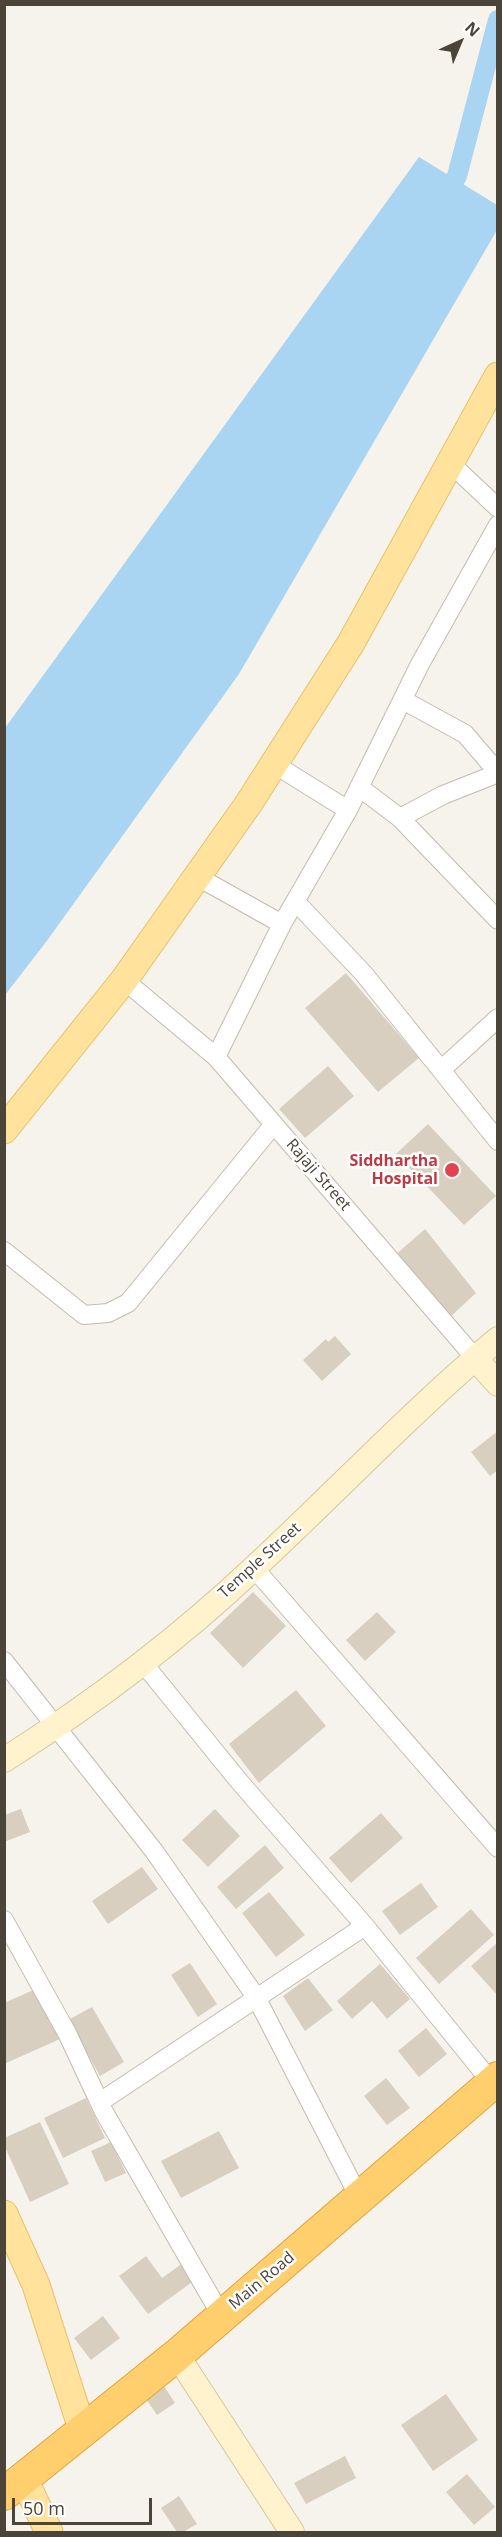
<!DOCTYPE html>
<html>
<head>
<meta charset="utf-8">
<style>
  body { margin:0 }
  #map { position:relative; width:502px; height:2537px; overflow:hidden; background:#f6f3ec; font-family:"Open Sans",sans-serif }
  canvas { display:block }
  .frame { position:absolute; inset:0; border:6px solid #4b4439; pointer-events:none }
  .north { position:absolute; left:430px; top:12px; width:60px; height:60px; -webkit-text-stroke:4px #fff; paint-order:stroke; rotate:44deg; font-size:16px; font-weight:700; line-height:24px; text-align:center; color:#4b4439 }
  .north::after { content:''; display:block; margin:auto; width:21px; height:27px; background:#4b4439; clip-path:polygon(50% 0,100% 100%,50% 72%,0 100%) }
  .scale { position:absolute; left:12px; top:2498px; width:140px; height:27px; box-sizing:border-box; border:3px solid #4b4439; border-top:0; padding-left:8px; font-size:18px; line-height:21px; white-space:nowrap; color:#4b4439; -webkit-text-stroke:4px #fff; paint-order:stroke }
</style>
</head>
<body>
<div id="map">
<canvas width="502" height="2537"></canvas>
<div class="frame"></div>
<div class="north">N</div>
<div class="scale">50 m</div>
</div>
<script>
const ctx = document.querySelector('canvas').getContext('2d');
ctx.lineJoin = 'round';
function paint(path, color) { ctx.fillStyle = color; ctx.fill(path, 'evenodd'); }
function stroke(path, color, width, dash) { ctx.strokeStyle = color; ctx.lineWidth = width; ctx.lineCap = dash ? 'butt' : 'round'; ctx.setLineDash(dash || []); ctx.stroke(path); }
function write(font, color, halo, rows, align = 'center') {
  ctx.font = font + ' "Open Sans",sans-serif'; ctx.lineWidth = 5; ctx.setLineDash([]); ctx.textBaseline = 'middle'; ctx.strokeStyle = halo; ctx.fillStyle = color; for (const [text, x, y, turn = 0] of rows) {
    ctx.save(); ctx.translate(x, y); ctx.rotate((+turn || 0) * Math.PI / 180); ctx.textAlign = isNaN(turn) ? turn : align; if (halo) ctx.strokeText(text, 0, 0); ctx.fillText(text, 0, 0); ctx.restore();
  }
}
paint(new Path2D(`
  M419,157L497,205V230L239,674L46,942L5,995V728Z`), '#a9d4f2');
stroke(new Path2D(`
  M443,200L457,176L498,20`), '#a9d4f2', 20);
paint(new Path2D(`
  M346,973L419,1058L378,1092L305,1008Z
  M328,1066L354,1096L305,1138L279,1109Z
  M428,1124L496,1196L464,1225L396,1154Z
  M425,1229L476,1293L448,1319L393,1257Z
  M335,1336L351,1354L322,1381L303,1360L326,1339L328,1342Z
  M498,1431V1470L490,1476L471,1452Z
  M253,1592L286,1626L243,1668L210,1633Z
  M377,1612L396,1632L365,1661L346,1640Z
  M296,1690L326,1726L259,1783L229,1744Z
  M21,1809L30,1832L4,1842V1815Z
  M215,1809L240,1836L208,1867L182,1840Z
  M381,1813L403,1838L351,1883L329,1858Z
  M265,1845L284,1868L236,1909L217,1887Z
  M142,1867L158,1889L108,1924L92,1901Z
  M421,1883L438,1907L400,1935L382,1911Z
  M269,1892L305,1935L276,1957L242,1913Z
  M471,1909L494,1935L439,1984L416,1958Z
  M498,1942V1996L471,1966Z
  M190,1963L217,2004L198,2017L171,1975Z
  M380,1964L410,1999L387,2019L372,2001L352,2019L337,2001Z
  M308,1978L333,2010L305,2031L283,1996Z
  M38,1988L60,2039L4,2064V2003Z
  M92,2007L124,2062L100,2076L68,2020Z
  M426,2028L447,2054L419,2077L398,2051Z
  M386,2078L410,2108L387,2125L364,2096Z
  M86,2098L105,2138L63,2158L44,2118Z
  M40,2122L69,2184L30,2202L4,2145V2138Z
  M219,2131L239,2168L181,2198L161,2161Z
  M111,2142L126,2173L105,2182L91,2151Z
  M146,2256L162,2278L183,2263L195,2280L148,2314L119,2276Z
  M103,2316L120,2338L91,2360L74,2338Z
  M160,2380L175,2403L157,2415L142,2393Z
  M446,2394L478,2440L433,2471L401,2425Z
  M345,2456L356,2478L306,2504L294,2483Z
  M467,2474L495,2507L474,2525L446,2492Z
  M179,2496L197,2524L183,2532H177L161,2508Z`), '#d8cfc1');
const street = new Path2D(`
  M450,463L498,508
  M274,764L348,810
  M359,787L400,818L498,920
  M400,818L443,795L491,776L495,769L465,734L403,700
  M198,877L282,924
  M296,902L364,974L498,1141
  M124,980L216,1057L475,1358
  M216,1057L282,924L348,810L420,664L498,525
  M441,1070L498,1018
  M4,1251L84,1315L108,1313L128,1303L274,1124
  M254,1568L498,1848
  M4,1661L154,1851L256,1997L360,2199
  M143,1663L238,1780L365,1926L492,2083
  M4,1920L67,2033L104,2112L221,2315
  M100,2102L365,1926`);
const secondary = new Path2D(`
  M475,1358L498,1384
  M4,1760C94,1703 179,1639 256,1566C337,1491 413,1410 498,1339
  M177,2355L292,2532`);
const primary = new Path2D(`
  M4,1130L124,980L249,803L351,643L498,376
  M4,2214L36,2285L83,2432
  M24,2479L49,2532`);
const highway = new Path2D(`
  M4,2494L177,2355L498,2078`);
stroke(street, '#c2bbae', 20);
stroke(secondary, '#d6c79b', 26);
stroke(primary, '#e6c16a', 29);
stroke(highway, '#e0a43c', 34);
stroke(street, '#fff', 18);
stroke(secondary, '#fff3cd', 24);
stroke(primary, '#ffe39c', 27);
stroke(highway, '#ffcf6e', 32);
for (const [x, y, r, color] of [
  [452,1170,8,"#e0444e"]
]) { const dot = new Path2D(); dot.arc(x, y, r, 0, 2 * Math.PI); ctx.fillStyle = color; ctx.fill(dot); stroke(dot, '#fff', 2); }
write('bold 16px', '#be3a42', '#fff', [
  ["Siddhartha",438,1161],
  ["Hospital",438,1179]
], 'right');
write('16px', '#4b4439', '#fff', [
  ["Rajaji Street",318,1175,49],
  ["Temple Street",260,1561,-42],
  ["Main Road",262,2281,-40]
]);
</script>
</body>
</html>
